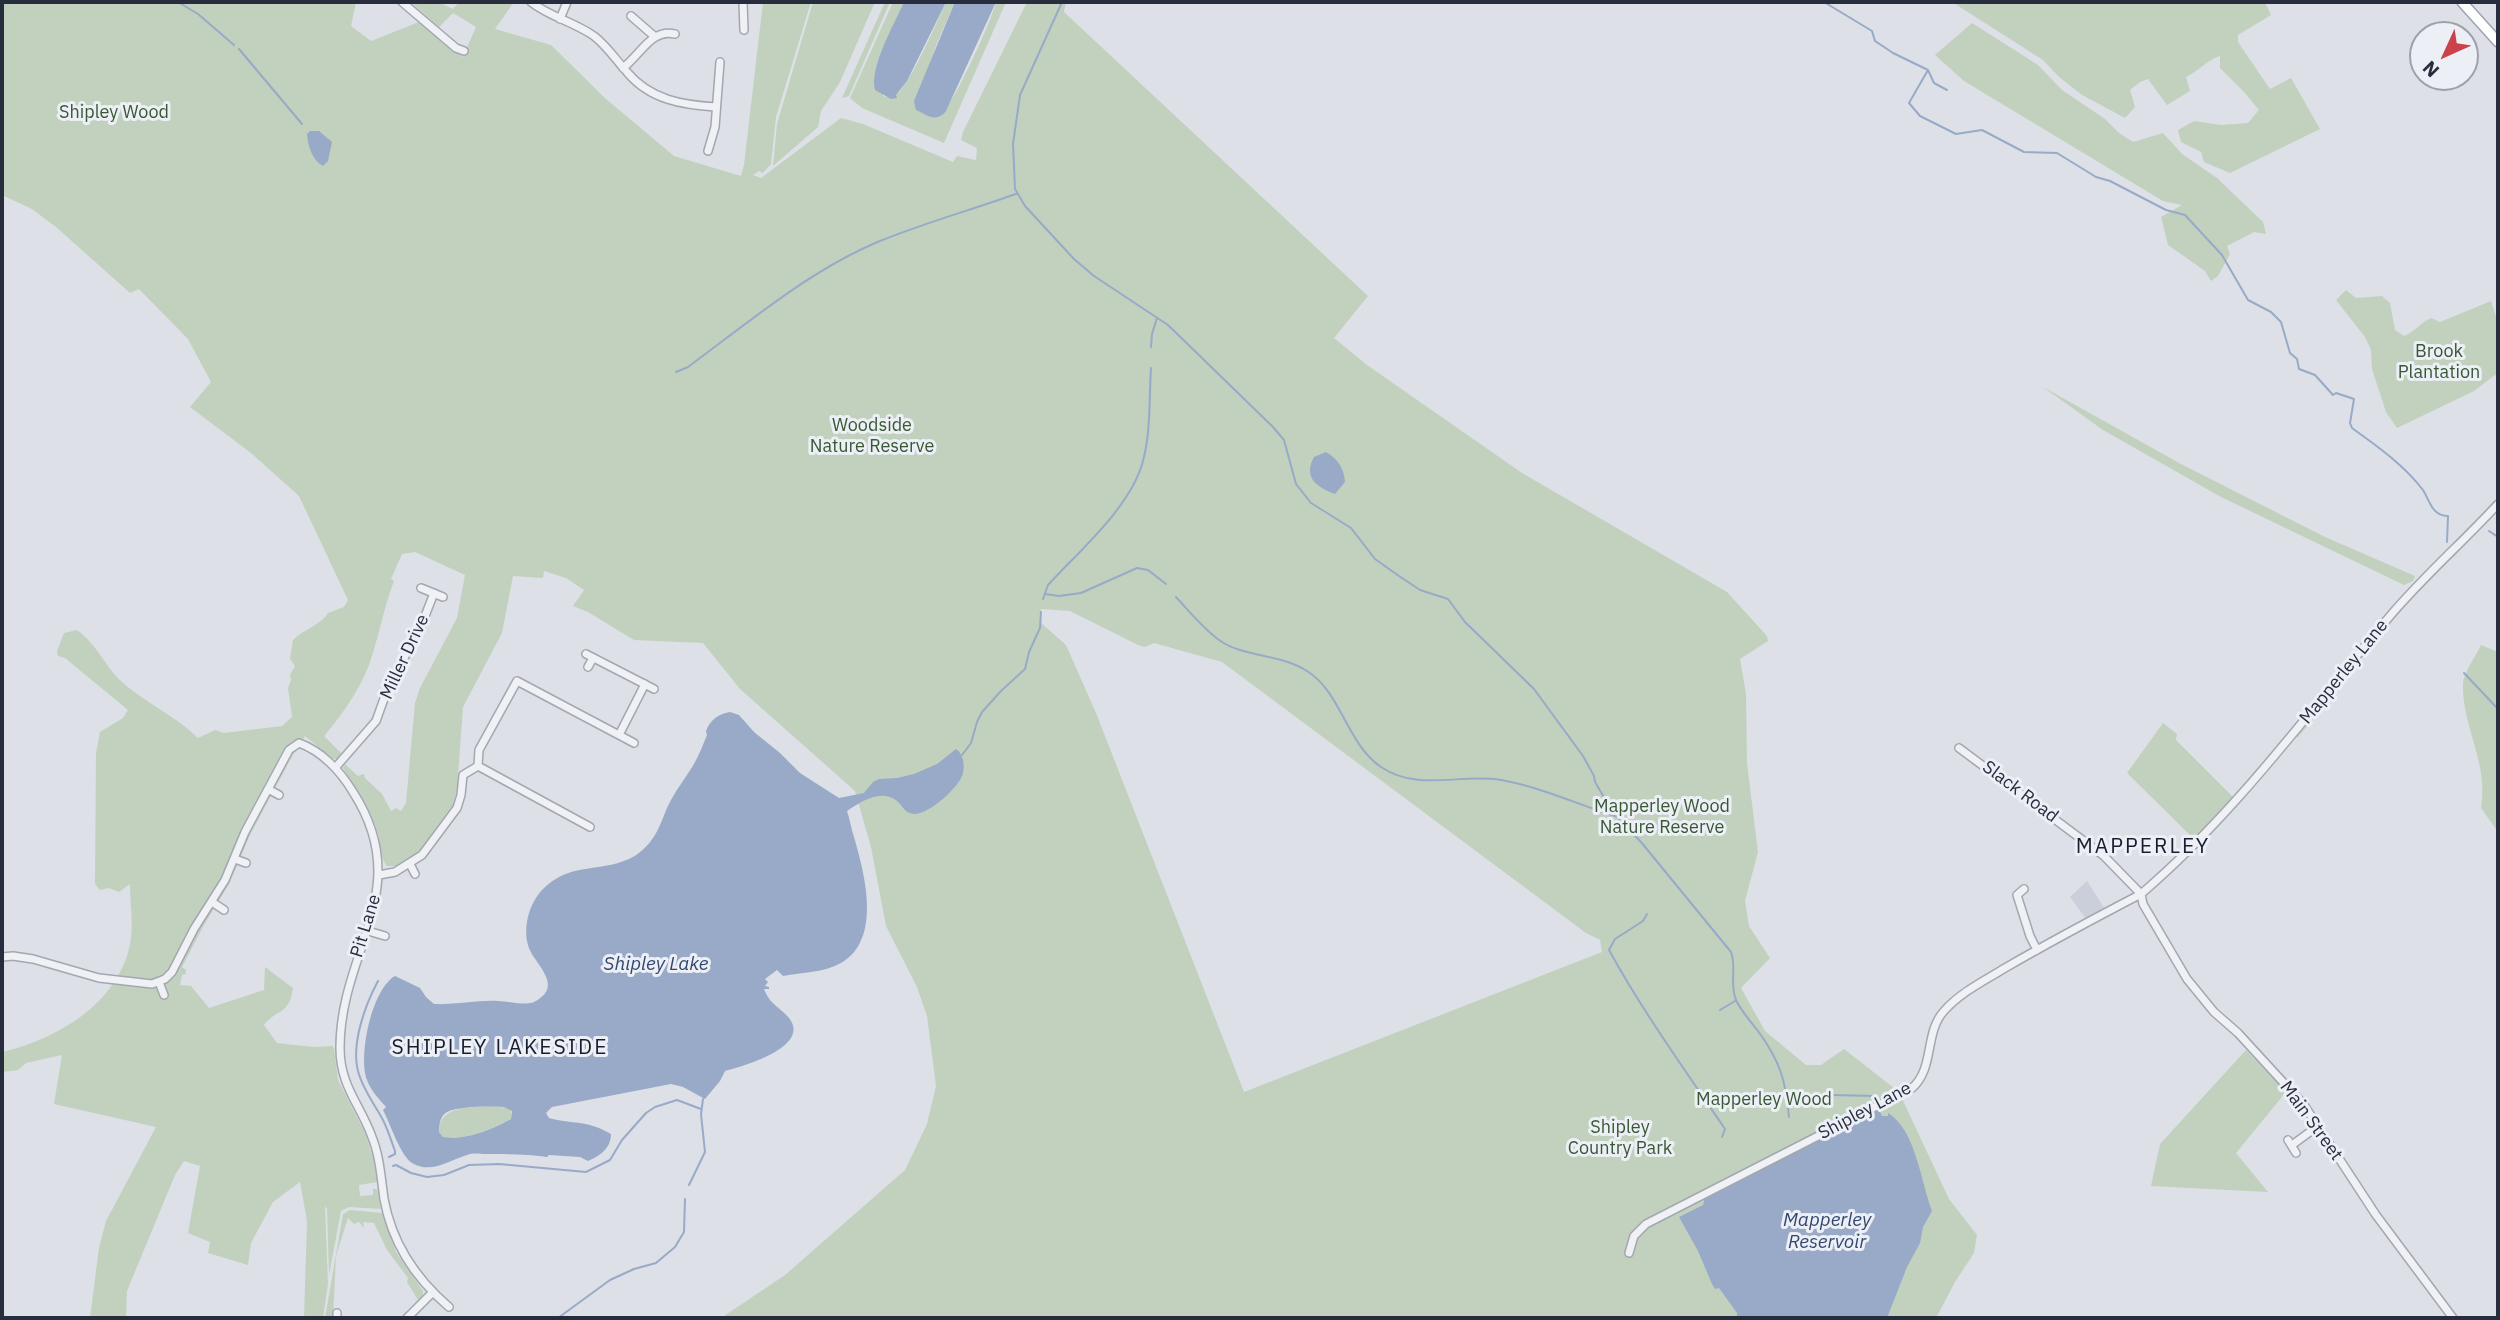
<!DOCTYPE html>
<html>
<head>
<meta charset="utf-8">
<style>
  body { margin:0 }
  #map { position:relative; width:2500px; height:1320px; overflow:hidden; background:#dde0e7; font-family:"IBM Plex Sans",sans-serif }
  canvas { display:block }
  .frame { position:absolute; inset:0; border:4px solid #272d3d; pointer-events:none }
  .north { position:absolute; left:2409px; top:21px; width:70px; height:70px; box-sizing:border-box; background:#eceff5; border:2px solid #9da1ab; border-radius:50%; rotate:225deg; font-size:19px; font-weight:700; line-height:28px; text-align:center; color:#272d3d }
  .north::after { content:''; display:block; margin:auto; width:24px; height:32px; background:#cb434a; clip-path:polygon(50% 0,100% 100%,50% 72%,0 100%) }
</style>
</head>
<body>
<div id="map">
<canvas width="2500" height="1320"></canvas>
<div class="frame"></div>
<div class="north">N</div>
</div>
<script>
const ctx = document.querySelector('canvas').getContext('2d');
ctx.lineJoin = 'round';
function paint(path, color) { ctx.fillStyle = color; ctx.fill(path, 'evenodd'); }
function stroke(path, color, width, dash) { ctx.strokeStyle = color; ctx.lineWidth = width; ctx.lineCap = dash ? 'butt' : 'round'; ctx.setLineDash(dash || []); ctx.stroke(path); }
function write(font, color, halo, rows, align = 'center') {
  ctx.font = font + ' "IBM Plex Sans",sans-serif'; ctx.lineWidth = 6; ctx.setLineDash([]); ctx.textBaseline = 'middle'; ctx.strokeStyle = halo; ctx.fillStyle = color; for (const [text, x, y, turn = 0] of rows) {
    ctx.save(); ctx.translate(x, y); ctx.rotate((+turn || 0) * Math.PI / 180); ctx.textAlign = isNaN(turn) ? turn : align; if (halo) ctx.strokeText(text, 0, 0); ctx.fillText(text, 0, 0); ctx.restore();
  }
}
paint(new Path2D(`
  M2087,881L2105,909L2086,919L2070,897Z`), '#cbcfd9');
paint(new Path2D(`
  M2,2H356L351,26L371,41L419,22L463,57L476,27L453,13L439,27L411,2H438L453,9L459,2H514L495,29L551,45L606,99L674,156L741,176L744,165L763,2H811L776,117L771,164L763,173L759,171L753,175L761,178L841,118L863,124L953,162L957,156L976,160L977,148L961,140L963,132L1027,2H1066L1064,12L1368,296L1334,338L1367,365L1522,473L1727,592L1767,636L1768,641L1740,659L1746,694L1747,763L1758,852L1745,901L1749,926L1770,958L1741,988L1765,1031L1806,1065H1821L1844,1049L1899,1092L1949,1199L1977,1235L1974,1253L1955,1282L1936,1318H721L785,1275L905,1170L927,1124L936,1086L927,1016L917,987L886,926L871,847L855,791L740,689L703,643L634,640L588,612L573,606L584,590L566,578L544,571L543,578L513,576L502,633L463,707L457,789L453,805L417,854L395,866H387C380,858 381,844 378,834C371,808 356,790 343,768L345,764L358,776L364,774L365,778L382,794L391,811L396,808L401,811L406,803L415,703L420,688L457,618L465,575L415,552L402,554L391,579L394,581C384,606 379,637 369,665C359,691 343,713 325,735V737L342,754L337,759H333L305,736L294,753L250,835L229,884L204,925L182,967L186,970V974L182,975L180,985L191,986L209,1008L264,990L265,967L293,988C289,1016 277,1008 264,1025L277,1043L314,1047L332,1046L334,1048L338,1080L366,1135L374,1162L377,1182L359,1185L360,1196L373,1195V1189H377L381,1209L349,1207L341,1211L329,1275L327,1209L325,1206L328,1284L323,1318H304L307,1221L300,1182L273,1202L251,1243L248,1265L208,1253L210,1242L188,1233L200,1166L184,1161L175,1175L127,1291L126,1318H90L99,1248L106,1221L156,1127L54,1104L62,1055L26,1063L18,1070L2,1072V1052C59,1039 123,1000 131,938C133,920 130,901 130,884L119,892L109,888L100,890L95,884L96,753L100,732L123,718L128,710L65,658L58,656L57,651L64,633L77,630C96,643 106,668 123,683C147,704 176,716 198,738L215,730L224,733L282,726L292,717L288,688L291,680L290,675L295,666L290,659L293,640C303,630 322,624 328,613L344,607L348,600L299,496L251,453L190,407L211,382L188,339L139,289L130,293L56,227L32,209L2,195ZM1041,609L1070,611L1138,645L1145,647L1154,643L1222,662L1586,933L1600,940L1602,952L1244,1092L1096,713L1066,645L1040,622Z
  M813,2H875L840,82L821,111L818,127L773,166L777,124Z
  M885,2H890L849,96L842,98Z
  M893,2H904L883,51V96C888,97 890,98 894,96C909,89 938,19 946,2H955L935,48L918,110L940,117C953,105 992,20 996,2H1006L944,143L862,108L850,98Z
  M1952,2H2265L2271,15L2238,35V42L2270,89L2291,78L2320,129L2230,173L2204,162L2201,152L2181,142L2178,130L2194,121L2221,125L2248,123L2259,110L2244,92L2220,68V56C2207,60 2199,71 2186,77L2190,91L2167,105L2148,79L2140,82L2130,90L2135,107L2125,118L2082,95L2059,77L2043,60Z
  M1972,23L2038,65L2062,90L2105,119L2119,133L2133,142L2163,133L2182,154L2217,178L2263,222L2266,234L2254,232L2227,246L2230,254L2218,276L2211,281L2205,271L2168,245L2161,217L2182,205L2163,201L1964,81L1935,55Z
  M2346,290L2356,298L2382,296L2390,303L2395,330L2404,336C2415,332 2420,323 2431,318L2440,322L2491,301L2498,323V377L2495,375L2474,391L2397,428L2386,412L2372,369L2371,350L2365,337L2336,300Z
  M2043,387L2181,464L2325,537L2415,576L2413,581L2404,585L2221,497L2103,430Z
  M2378,635L2336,693L2297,738V734Z
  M2481,645L2498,652V832L2481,808C2489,763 2462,727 2463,685C2463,673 2476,656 2481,645Z
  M2163,723L2177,734L2176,740L2233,797L2200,834L2190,835L2127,773Z
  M2246,1050L2286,1092L2236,1153L2268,1192L2151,1186L2160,1144Z
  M496,1106L511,1109V1119C492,1129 465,1141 443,1137L439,1132C439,1103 475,1108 496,1106Z
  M350,1210L382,1213L396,1252L423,1291V1295L418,1300L407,1282L408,1278L387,1250L374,1223L363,1222L364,1228L359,1222L354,1224L348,1218L336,1256L333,1318H325L343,1214Z`), '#c1d1be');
paint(new Path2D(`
  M904,2H946L907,81L896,95L897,98L891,99L875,90C869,67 895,23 904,2Z
  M955,2H996L946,111C936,124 926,114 916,110L914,101Z
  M310,131H319L332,142L328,161L323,166C312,160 308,146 307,134Z
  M1326,452C1338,459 1344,468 1345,482L1335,494C1316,487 1303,477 1314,457Z
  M730,712L739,715L754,732L780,753L800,773L839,798L864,793L873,782L879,779L897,778L914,774L937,764L956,749C963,754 965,764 963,773C960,787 928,815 914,814C904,813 903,806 897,801C881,788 860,802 847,811C850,820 851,828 854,837C864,872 883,939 841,963C823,973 803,972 783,976L777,970L765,979L768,982L765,986L769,987V989H764C770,1005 779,1006 789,1018C812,1047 741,1067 725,1071L720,1081L705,1099L683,1087L671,1084L552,1107L546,1113L549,1118C574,1125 585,1119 611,1134C611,1148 600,1156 588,1161L580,1157L549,1155L547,1157C526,1154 507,1154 486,1154C481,1154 475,1153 470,1154C451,1159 432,1175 412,1163C400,1155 390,1123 383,1110L386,1107C379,1099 371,1091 367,1080C358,1055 372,989 395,976L420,988L426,997L434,1004C455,1005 477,1000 498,1001C508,1001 520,1005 530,1003C533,1003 536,1001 539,999C563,983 532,962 528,945C523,927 529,904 542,890C569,862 597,873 629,859C638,855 648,846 653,838C661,827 664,812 671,800C678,787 687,776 694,764C699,755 703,745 707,735L706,731C710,720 718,714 730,712ZM504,1107L512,1111L511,1119C493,1129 465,1141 443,1137L439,1132C439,1125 440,1116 447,1112C459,1106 491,1106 504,1107Z
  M1879,1110L1882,1116H1888V1113C1916,1130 1921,1183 1932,1211L1923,1227L1920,1243L1907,1267L1887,1318H1737V1313L1719,1288L1715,1289L1712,1284L1698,1251L1679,1217L1703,1205L1705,1198Z`), '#98aac7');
stroke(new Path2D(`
  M178,2L198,14L234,45
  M1062,2L1020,95L1013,144L1015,189L1025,206L1074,259L1094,276L1168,325L1273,427L1284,440L1296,484L1311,503L1351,528L1375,559L1399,576L1420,590L1448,599L1465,622L1534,689L1583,756L1594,776L1595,782L1611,809
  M1824,2L1872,31L1875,41L1893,53L1928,70L1934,83L1947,90
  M239,49L302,124
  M1928,70L1909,103L1920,116L1956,134L1982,130L2024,152L2057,153L2096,177L2110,181L2166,210L2185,215L2222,255L2248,300L2271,312L2281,322L2290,353L2297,359L2299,369L2315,375L2333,395L2336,393L2354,399L2350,423L2352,428C2377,446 2404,465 2423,490C2430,501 2432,516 2448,516L2447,542
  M1151,347L1152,334L1157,318
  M676,372L688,367C749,322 810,270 880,241C924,223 971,210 1016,194
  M2489,531L2498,537
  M1045,594L1059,596L1081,593L1137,568L1148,570L1166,584
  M1176,597C1190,612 1205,631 1222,642C1245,657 1281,654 1307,671C1341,692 1347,744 1381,767C1418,792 1461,773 1501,780C1541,787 1579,805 1618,817
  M1043,599L1048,585C1079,551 1131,507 1143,461C1151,431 1149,398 1151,368
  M2464,673L2498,709
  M962,755L971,743L977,722L982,712L1001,691L1025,669L1029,652L1040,628L1041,612
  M1619,819L1641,842L1731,952C1737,968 1729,983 1736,1000C1741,1011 1751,1022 1758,1031C1780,1061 1786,1081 1789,1117
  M1647,914L1643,921L1615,939L1609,950C1643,1012 1685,1070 1725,1129L1722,1137
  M378,981C365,1005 351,1044 358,1071C362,1088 375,1105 383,1120C388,1130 391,1140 395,1151V1154L389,1157
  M1720,1010L1735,1001
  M1788,1092L1792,1094L1874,1096
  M393,1166L396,1165L411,1173L427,1177L444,1175L469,1165L499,1164L586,1172L610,1160L622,1140L646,1113L655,1107L677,1100L701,1109
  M689,1185L705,1152L701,1114L703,1099
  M558,1318L610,1280L634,1269L656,1263L675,1247L684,1232L685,1199`), '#98aac7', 2);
const minor = new Path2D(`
  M402,2L456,48L464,51
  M531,2C550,17 574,22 594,36C607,46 616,60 627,72C650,100 683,105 716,107
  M743,2L744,30
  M631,16L654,36
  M560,19L567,2
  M623,68C641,54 652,28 675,34
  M708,151L715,127L720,62
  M421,588L443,597
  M586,654L654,689
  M588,667L593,658
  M619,735L645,684
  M1959,748L2104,856L2141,894L2143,904L2187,979L2214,1012L2238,1033L2304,1105L2376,1215L2453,1318
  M478,766L479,750L517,681L634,743
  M478,766L590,827
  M335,768L376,721L389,685L420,629L434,593
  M268,789L279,795
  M235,859L246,863
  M410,864L415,874
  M379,875L395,872L422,855L457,808L461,795L463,775L478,766
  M2024,889L2017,895L2030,936L2037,950
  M212,902L224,910
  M368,931L385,936
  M2,957L13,956L33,959L99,978L152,984L165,979L172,972L194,929L225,880L245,832L289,750L299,743C322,751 341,772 353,792C416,890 340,950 340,1048C340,1086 360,1104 372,1137C380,1157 381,1178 384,1199C392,1243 415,1278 449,1307
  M159,982L164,995
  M2288,1140L2296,1153
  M2292,1145L2318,1126
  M1629,1253L1634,1236L1646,1224L1912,1088C1935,1068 1924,1033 1944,1011C1961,992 1984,981 2005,968C2050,942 2095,918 2141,894C2236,813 2310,710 2390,616C2424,576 2463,542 2498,504
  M337,1318V1313
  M407,1318L432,1293`);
const major = new Path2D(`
  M2462,2L2498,42`);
stroke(minor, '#a3a7b1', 10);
stroke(major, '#9da3b2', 12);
stroke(minor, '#f0f1f5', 7);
stroke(major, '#fff', 9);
write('18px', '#385834', '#eceff5', [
  ["Shipley Wood",114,113],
  ["Brook",2439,352],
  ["Plantation",2439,373],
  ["Woodside",872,426],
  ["Nature Reserve",872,447],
  ["Mapperley Wood",1662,807],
  ["Nature Reserve",1662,828],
  ["Mapperley Wood",1764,1100],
  ["Shipley",1620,1128],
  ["Country Park",1620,1149]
]);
write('18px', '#272d3d', '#eceff5', [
  ["Miller Drive",405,657,-65],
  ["Mapperley Lane",2344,672,-51],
  ["Slack Road",2020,792,37],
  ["Pit Lane",366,926,-73],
  ["Shipley Lane",1865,1111,-28],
  ["Main Street",2311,1121,54]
]);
write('italic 19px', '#324770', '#eceff5', [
  ["Shipley Lake",656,965],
  ["Mapperley",1827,1221],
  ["Reservoir",1827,1243]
]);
ctx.letterSpacing = '2px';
write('21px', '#191e2e', '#eceff5', [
  ["MAPPERLEY",2143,847],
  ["SHIPLEY LAKESIDE",500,1048]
]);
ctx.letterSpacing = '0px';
</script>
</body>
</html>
